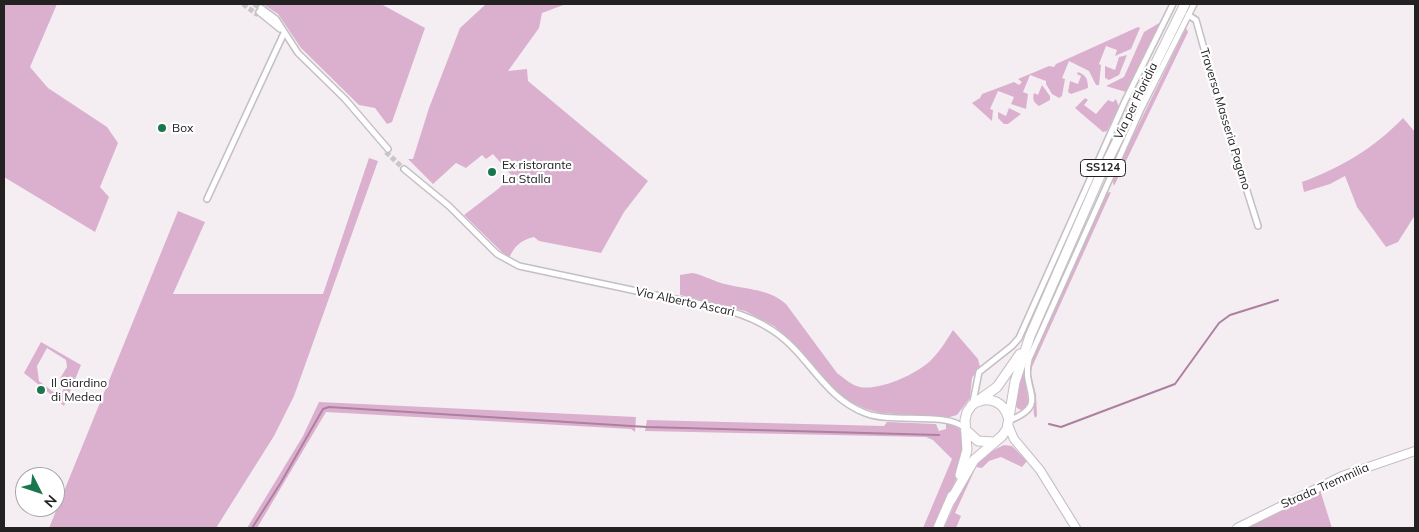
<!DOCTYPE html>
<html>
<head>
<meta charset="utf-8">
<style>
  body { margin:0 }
  #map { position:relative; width:1419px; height:532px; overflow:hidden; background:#f4eef2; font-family:Mulish,sans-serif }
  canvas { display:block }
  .frame { position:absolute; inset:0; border:5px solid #232122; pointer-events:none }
  .north { position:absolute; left:15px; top:467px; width:50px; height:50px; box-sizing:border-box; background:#fff; border:1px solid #a7a6a7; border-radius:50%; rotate:131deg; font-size:14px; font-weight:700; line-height:20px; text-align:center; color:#232122 }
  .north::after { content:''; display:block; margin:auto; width:18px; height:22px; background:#1a764c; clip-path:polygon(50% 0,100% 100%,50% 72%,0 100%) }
</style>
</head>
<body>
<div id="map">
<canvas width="1419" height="532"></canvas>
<div class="frame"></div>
<div class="north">N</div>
</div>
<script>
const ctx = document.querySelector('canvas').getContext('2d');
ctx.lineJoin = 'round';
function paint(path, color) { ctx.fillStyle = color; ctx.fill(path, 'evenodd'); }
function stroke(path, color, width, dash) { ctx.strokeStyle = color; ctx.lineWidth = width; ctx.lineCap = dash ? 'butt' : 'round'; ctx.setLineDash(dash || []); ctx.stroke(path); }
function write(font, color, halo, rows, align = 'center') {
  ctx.font = font + ' Mulish,sans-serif'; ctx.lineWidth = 4.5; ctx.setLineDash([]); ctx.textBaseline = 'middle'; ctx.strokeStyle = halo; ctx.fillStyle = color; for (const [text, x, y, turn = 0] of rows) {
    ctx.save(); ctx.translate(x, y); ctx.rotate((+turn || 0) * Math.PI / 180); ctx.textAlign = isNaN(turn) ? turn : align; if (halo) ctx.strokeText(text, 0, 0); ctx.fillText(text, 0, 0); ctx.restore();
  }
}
paint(new Path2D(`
  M4,4H57L30,67L48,88L107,127L118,143L100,187L109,197L95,232L4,177Z
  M263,4H381L425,28L392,122L387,124L375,108L359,105L301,48L278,14Z
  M486,4H566L542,13L539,28L508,71L527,69L528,81L648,181L624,212L601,253L539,241L534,237C521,240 513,247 509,259L464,215L498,189L512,176L493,154L486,159L482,155L466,168L456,163L433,184L408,159H413L429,108L460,28Z
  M1161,22L1126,92L1106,86L1124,77L1144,32Z
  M1138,27L1140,28L1131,49L1115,56L1117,50L1106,46L1099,64L1101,65L1099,85H1096L1089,71L1069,61L1062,78L1065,79L1062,96L1059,98L1052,94L1046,84V81L1030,75L1023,92L1028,94L1026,109L1011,104L1014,97L998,91L990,109L993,110L992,121L972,103L980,98L982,94L1014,82L1019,85L1022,82L1018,79L1049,66L1054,67L1056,64Z
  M1186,28L1188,32L1114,186L1112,179Z
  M1127,55L1119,75L1109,80L1105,78V66L1115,70L1119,57Z
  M1078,72C1086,75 1088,79 1088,88L1071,94L1068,92L1070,81L1078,84L1081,76L1077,74Z
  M1042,85L1050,96V100L1039,106C1034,103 1032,99 1034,93L1038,95Z
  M1085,98L1088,100L1084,105L1096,114L1108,100L1113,102L1116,99L1119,107L1107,131L1103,132L1075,108Z
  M1009,108L1021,114L1008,124H1004L998,118V112L1006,116Z
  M1403,118L1415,132V215L1398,242L1386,247L1357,207L1345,176L1330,184L1304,192L1302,182C1342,167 1373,149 1403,118Z
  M369,158L378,161L294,396L274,436L216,528H49L178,211L205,222L173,294H323Z
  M1111,192L1032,367L1031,374L1036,395L1037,416L1035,418C1032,410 1035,406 1035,398C1033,384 1027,375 1031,360L1106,193Z
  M692,273C703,275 709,279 718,282C742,290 767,287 786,304L837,373C844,378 851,385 860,387C880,391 920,373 933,358C941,350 947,339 953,330L978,359L980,367L972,378L970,398L957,415L946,418L881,413L866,409L849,401L832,388L791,341L774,326L745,311L680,295V275Z
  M41,342L81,365L64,406L58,401L64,388L59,380L67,367L66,360L47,348L37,366L39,381L56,394L54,397L24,373Z
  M1023,369L1029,405L1021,410L1017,408L1014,403Z
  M319,402L636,417L635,432L631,429L326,412L257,528H247L303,436Z
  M647,420L884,426L887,422L936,424L939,431L946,429V423L959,428C975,455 945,502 933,528H923L952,459L933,440L926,437L645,431Z
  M1004,445L1012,446L1027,461L1022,467L1001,457L989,461L982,468L976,467L955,513L961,516L956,528H944C959,496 969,459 1004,445Z
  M1320,490L1332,528H1246Z`), '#dbb0ce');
stroke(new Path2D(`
  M1049,424L1061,427L1175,384L1219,323L1230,315L1278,300
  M252,528L280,484L323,409L329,407L647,427L939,435`), '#ae7fa0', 2);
stroke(new Path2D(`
  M243,4L258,15
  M254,4L261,8
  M386,152L404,169`), '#cac5c8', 5, [5, 2.5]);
const minor = new Path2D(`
  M261,8L276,19L298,53L345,99L388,149
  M259,12L280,29
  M1188,15L1196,20L1216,92L1258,226
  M404,169L449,206L497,254L519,266C566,276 613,286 660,296C698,304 739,308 772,330C809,354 822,396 865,413C892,424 944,411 965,428
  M207,199L284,33
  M973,402L979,372L1012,346L1019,338L1125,101L1173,4
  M1008,421C1052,404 1020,391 1029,359L1141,109L1194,4`);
const secondary = new Path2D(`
  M1008,425L1014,439L1040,470L1076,528
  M1237,528L1342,476L1415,451`);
const primary = new Path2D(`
  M977,402C991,396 1004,403 1008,417
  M967,431L978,441L994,442
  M960,475L967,450L965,420L967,412L972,405L997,387L1020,354
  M951,500L974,460L1002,436L1007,429L1015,382L1030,336L1100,176L1185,4
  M938,528L952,496`);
stroke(minor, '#c4bfc3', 8);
stroke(secondary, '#c4bfc3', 10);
stroke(primary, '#c4bfc3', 11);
stroke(minor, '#fff', 5);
stroke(secondary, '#fff', 8);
stroke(primary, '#fff', 9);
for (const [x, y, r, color] of [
  [162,128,5,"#1a764c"],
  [492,172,5,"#1a764c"],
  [41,390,5,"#1a764c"]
]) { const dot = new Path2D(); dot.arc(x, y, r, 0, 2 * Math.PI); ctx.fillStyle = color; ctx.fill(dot); stroke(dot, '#fff', 2); }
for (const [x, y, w] of [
  [1103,168,45]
]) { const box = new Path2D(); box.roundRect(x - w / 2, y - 8.5, w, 17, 4); ctx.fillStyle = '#fff'; ctx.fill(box); stroke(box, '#232122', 1); }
write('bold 11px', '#232122', null, [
  ["SS124",1103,168]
]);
write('12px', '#232122', '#fff', [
  ["Via per Floridia",1136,101,-64],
  ["Traversa Masseria Pagano",1225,119,73],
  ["Via Alberto Ascari",685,302,12],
  ["Strada Tremmilia",1325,486,-24]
]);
write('12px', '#232122', '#fff', [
  ["Box",172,128],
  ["Ex ristorante",502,165],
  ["La Stalla",502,179],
  ["Il Giardino",51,383],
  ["di Medea",51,397]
], 'left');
</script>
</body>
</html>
